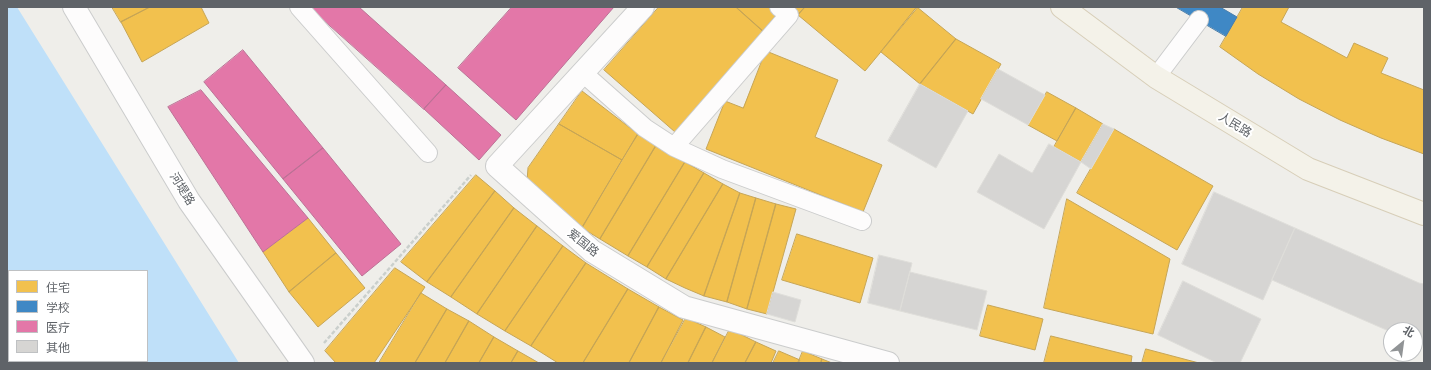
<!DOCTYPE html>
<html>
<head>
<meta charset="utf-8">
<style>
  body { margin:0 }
  #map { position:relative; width:1431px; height:370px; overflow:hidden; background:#efeeea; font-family:Raleway,"Noto Sans SC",sans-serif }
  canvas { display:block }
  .frame { position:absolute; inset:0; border:8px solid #5f6368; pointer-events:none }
  .legend { position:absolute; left:8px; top:270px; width:140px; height:92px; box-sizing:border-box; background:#fff; border:1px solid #bfc1c3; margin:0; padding:5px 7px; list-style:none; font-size:12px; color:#5f6368 }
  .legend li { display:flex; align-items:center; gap:8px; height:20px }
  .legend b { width:20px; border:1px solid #bfc1c3 }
  .north { position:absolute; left:1383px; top:322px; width:40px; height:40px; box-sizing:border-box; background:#fff; border:1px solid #bfc1c3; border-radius:50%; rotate:29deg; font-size:11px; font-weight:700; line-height:16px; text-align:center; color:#5f6368 }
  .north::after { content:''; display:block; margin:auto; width:14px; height:18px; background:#919496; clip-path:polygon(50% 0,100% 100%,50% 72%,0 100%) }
</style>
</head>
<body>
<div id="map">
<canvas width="1431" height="370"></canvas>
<div class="frame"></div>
<ul class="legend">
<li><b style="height:11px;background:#f2c14e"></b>住宅</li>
<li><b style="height:11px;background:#3f88c5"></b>学校</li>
<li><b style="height:11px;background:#e377a8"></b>医疗</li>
<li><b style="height:11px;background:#d6d5d3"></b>其他</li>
</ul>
<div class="north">北</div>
</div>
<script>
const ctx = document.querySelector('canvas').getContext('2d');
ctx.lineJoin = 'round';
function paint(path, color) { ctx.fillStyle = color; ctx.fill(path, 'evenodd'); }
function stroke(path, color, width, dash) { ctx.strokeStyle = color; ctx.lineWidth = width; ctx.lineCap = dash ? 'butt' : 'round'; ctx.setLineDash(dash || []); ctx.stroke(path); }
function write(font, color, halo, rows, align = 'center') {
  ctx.font = font + ' Raleway,"Noto Sans SC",sans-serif'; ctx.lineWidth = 4; ctx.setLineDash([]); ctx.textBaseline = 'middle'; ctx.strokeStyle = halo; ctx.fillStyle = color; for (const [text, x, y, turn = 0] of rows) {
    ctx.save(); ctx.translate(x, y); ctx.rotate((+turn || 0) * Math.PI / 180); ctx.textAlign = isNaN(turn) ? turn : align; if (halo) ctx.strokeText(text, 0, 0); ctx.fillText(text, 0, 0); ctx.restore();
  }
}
paint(new Path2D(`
  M7,7H17L239,363H7ZM9,271H147V361H9Z`), '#bfe0f9');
const homes = new Path2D(`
  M112,7H150L121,22Z
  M150,7H201L209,23L142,62L121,22Z
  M659,7H736L763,31L675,132L604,70Z
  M736,7H769L777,14L763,31Z
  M788,7H805L798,15Z
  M805,7H918L865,71L798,15Z
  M917,7L956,39L920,84L881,52Z
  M1243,7H1289L1281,22L1347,58L1354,43L1388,58L1381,73L1424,90V154L1381,138L1340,120L1299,99L1258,74L1220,47Z
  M956,39L1001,64L973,114L920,84Z
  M766,51L838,80L815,137L882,165L863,212L706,149L725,101L743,108Z
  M582,91L638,134L622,160L559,124Z
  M1047,92L1076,108L1057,141L1028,125Z
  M1076,108L1103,124L1081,162L1054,147Z
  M559,124L622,160L582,228L527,181L528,168Z
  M1114,129L1213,186L1177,250L1077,193Z
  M638,134L657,144L600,239L582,228Z
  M657,144L685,162L628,256L600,239Z
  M685,162L704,173L647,267L628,256Z
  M704,173L723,184L666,279L647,267Z
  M476,175L495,191L427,282L401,262Z
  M723,184L740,193L704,296L685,288L666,279Z
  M495,191L514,208L451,297L427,282Z
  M740,193L756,198L727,302L704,296Z
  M756,198L776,204L747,309L727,302Z
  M1067,199L1170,259L1153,334L1044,308Z
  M776,204L796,209L767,314L747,309Z
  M514,208L537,226L477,314L451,297Z
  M308,218L336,253L289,292L263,252Z
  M537,226L563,246L505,331L477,314Z
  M797,234L873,258L860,303L782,280Z
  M563,246L586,263L531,346L505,331Z
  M336,253L365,288L318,327L289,292Z
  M586,263L628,289L583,363H558L531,346Z
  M395,268L425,287L374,363H336L325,351Z
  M628,289L659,307L629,363H583Z
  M421,293L447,309L415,363H379Z
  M988,305L1043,319L1035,350L980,336Z
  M659,307L683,320L661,363H629Z
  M447,309L469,321L445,363H415Z
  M686,318L706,327L688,363H661Z
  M469,321L494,337L479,363H445Z
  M706,327L725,337L712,363H688Z
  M730,329L756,342L745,363H712Z
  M1051,336L1132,356L1131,363H1044Z
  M494,337L518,351L511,363H479Z
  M756,342L776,351L771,363H745Z
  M1146,349L1199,363H1142Z
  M518,351L539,363H511Z
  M779,351L800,360L798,363H773Z
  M803,351L822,359L821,363H798Z
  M822,359L832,363H821Z`);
paint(homes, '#f2c14e');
stroke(homes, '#c6a556', 1);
const schools = new Path2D(`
  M1176,7H1220L1237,17L1226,36Z`);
paint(schools, '#3f88c5');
stroke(schools, '#497da9', 1);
const health = new Path2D(`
  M309,7H359L446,85L424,109Z
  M512,7H614L516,120L458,68Z
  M243,50L323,148L283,179L204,82Z
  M446,85L501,135L479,160L424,109Z
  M201,90L308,218L263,252L168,107Z
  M323,148L401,244L362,276L283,179Z`);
paint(health, '#e377a8');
stroke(health, '#bb7195', 1);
const building = new Path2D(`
  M998,69L1045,95L1028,125L981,99Z
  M920,84L968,111L936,168L888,141Z
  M1103,124L1114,129L1091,169L1081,162Z
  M1049,144L1081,162L1044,229L977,192L999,154L1032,173Z
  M1214,192L1295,228L1263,300L1182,264Z
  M1295,228L1419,283L1424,284V344L1415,341V330H1391V332L1272,280Z
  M879,255L912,263L900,311L868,303Z
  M910,272L987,291L977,330L900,311Z
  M1183,281L1261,319L1240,363H1217L1158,335Z
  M773,292L801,300L795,322L767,314Z`);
paint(building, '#d6d5d3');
stroke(building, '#deddd9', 1);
const lane = new Path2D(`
  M299,7L428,153
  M583,73L645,128L674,147L722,169L862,221
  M1156,77L1199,20
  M674,147L789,15L779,7`);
const street = new Path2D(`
  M74,7L189,201L303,363
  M643,7L497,166L592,251L684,307L888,363`);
const primary = new Path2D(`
  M1062,7L1156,77L1308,169L1424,214`);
stroke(lane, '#cbcccc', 20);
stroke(street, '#cbcccc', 24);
stroke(primary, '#d7ceb8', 24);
stroke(new Path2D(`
  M324,343L471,175`), '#cacfcc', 2.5, [4, 2]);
stroke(lane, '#fdfcfc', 18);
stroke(street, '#fdfcfc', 22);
stroke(primary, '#f4f2e9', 22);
write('12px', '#5f6368', '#fff', [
  ["人民路",1235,125,31],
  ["河堤路",182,189,58],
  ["爱国路",583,243,39]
]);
</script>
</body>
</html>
